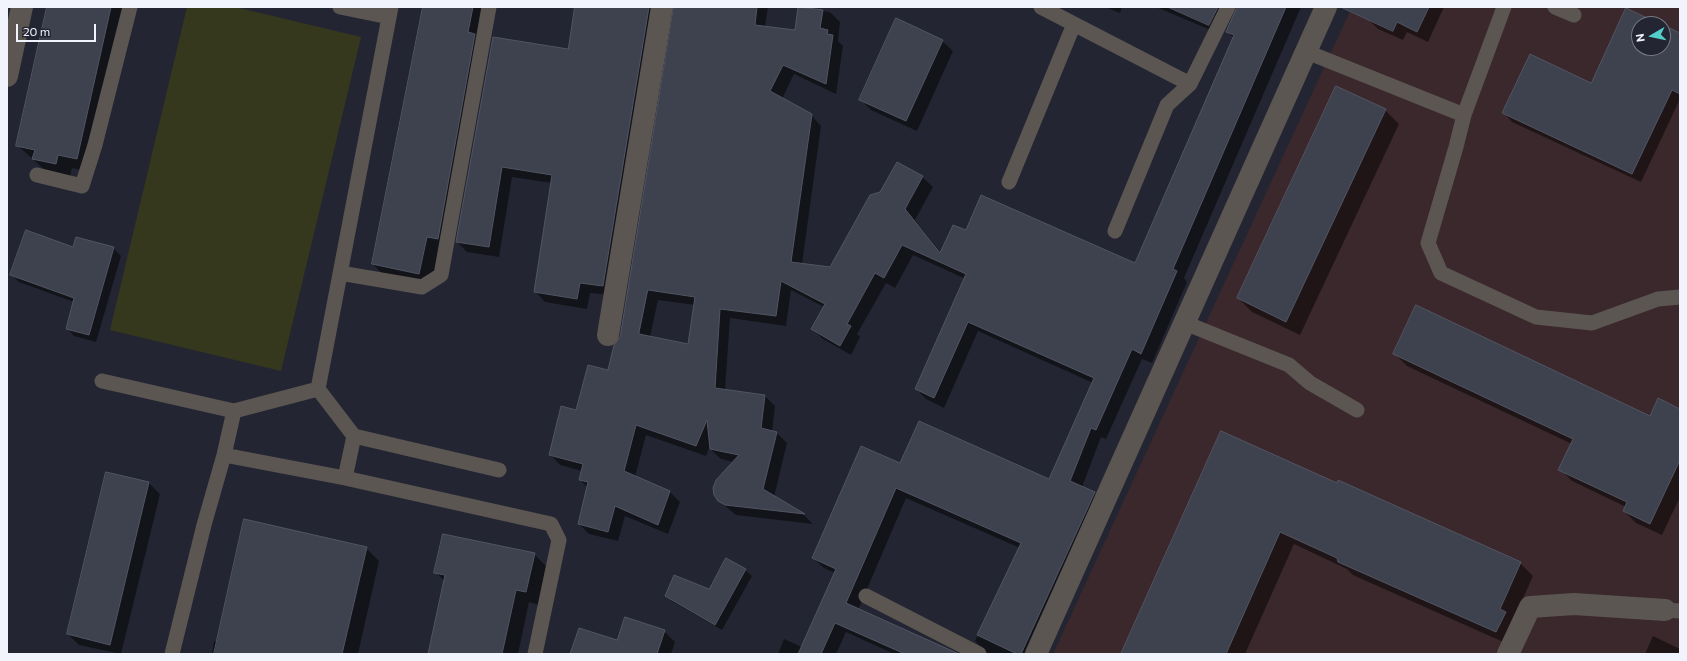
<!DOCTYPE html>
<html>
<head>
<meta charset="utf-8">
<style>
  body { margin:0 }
  #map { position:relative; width:1687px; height:661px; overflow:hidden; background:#232632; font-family:Commissioner,sans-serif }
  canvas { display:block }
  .frame { position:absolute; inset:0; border:8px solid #f2f4fd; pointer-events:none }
  .north { position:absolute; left:1631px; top:16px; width:40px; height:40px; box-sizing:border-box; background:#232632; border:1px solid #767883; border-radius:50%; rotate:261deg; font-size:11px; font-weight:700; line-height:16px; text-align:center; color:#f2f4fd }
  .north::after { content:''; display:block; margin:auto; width:14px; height:18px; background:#53cdca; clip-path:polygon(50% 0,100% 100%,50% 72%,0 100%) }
  .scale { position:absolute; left:16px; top:24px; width:80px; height:18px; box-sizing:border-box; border:2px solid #f2f4fd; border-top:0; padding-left:5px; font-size:12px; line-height:14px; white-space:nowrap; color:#f2f4fd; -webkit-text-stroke:3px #232632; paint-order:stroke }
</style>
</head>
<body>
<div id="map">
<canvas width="1687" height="661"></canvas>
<div class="frame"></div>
<div class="north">N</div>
<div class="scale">20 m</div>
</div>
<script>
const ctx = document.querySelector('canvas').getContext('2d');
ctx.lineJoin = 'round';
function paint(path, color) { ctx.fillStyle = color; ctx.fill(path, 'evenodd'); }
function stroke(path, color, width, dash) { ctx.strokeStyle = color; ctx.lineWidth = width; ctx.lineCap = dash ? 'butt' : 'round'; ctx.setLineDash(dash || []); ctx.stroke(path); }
paint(new Path2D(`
  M1352,7H1680V654H1053ZM1639,24H1663V48H1639Z`), '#3b282c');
paint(new Path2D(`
  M187,7H235L361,37L281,371L110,330Z`), '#36381e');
paint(new Path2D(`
  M48,7H128L91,172L72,168L70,177L47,172L17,145Z
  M424,7H489L433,287L386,278L373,264Z
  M576,7H666L614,295L590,293L587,309L545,302L535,291L552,183L512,177L499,257L467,252L457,242L569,50Z
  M675,7H768L765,27L796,31L799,8L830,12L840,22L838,41L843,46L836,94L794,74L782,99L811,115L821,126L802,264L830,268L922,177L933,187L915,220L941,253L966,232L1136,265L1234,38L1227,32L1237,9L1233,10L1220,34L1156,7H1301L1184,278L1187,282L1152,363L1142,359L1106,439L1101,437L1082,487L1094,493L1104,503L1035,654H988L975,641L1020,548L906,498L858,610L955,654H894L846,632L836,654H778L784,639L802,647L835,573L824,568L813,558L901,465L1050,480L1093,383L978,331L944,408L926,399L916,389L966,279L913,255L895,288L886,283L857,334L860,337L851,355L823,339L812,329L824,307L791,290L786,326L730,318L725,390L765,396L775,406L772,432L777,433L787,443L774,497L804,515L813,524L736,515L719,501L734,462L721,459L709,448L706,456L646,435L635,477L670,492L680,502L668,534L625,516L618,541L589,534L579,524L588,488L580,480L582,471L560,465L550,454L577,411L609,371L621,337ZM658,300L695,305L689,345L650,337Z
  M1105,7H1122L1120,13Z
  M1373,7H1444L1428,42L1407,32L1403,40L1378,29L1368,19Z
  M1627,9L1658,24H1639V48H1663V26L1680,34V99L1641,182L1512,122L1504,113L1592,84Z
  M942,41L953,51L917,131L871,110L860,99Z
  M1385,110L1399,124L1300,335L1252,312L1238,298Z
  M113,248L121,256L96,342L74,336L67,328L74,302L19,282L11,274Z
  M1395,354L1651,417L1680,410V497L1662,535L1636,523L1624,511L1626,507L1572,481L1560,469L1572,444L1407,366Z
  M149,483L160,494L121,654L79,645L68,634Z
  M1337,485L1520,563L1533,576L1513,621L1510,645L1353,575L1347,569L1294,544L1245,654H1122Z
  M366,548L379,561L358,654H212L214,641L217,642Z
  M534,554L547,567L539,605L529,602L518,654H429L445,582L436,572Z
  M727,559L745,570L752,576L722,630L673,602L666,596L709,590Z
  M664,631L675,642L671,654H571Z
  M1653,636L1680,649V654H1645Z`), '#0007');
const building = new Path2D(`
  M47,7H111L77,159L58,155L56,164L32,159L35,150L16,146Z
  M423,7H473L468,32L475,34L438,239L427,237L419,274L372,264Z
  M575,7H649L603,286L580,283L577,299L534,292L552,175L502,167L489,247L456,242L493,37L568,49Z
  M674,7H757L755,25L795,30L798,7L823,10L820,28L828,30L827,34L833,35L826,84L783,65L770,91L812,114L791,262L830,267L870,195L880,192L897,162L923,176L905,209L940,253L953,225L966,230L981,195L1135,263L1234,35L1226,32L1237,7H1286L1173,269L1177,271L1141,354L1132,349L1096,430L1091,428L1070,481L1095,492L1021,654H1017L977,635L1021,543L896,488L846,603L959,654H905L835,623L821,654H798L836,569L812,558L861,446L900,463L919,421L1049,479L1094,378L968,322L934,398L915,389L966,274L902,245L884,278L875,273L847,324L851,326L840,346L811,329L825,304L781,281L776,316L720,309L715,388L765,395L761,428L777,432L763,489L805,514L725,505L718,501L714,495L713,488L716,480L739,455L710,449L707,420L696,446L636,425L624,471L670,491L658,525L615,506L608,532L578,524L588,482L579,480L583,464L549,455L561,406L576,410L588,365L608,370L614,345L620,337ZM648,290L695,297L688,344L639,334Z
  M1168,7H1218L1209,25Z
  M1341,7H1429L1417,32L1397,22L1393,31Z
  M1626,8L1660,24H1639V48H1663V25L1680,33V94L1672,90L1632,174L1502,113L1530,54L1591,83Z
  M896,18L943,40L906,121L859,100Z
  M1336,86L1386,109L1286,322L1237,298Z
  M26,230L73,247L76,237L114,247L89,335L66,329L74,298L10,275Z
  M1416,305L1650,416L1658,398L1680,409V460L1650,524L1623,511L1627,502L1558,470L1573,439L1393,354Z
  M1221,431L1337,483L1338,480L1521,562L1500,609L1506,612L1496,632L1338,562L1337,558L1280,532L1226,654H1121Z
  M106,472L149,482L110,645L67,634Z
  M244,519L367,547L342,654H214Z
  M443,534L535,553L526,592L516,590L502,654H428L445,575L434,573Z
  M726,558L746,569L715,625L665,596L674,575L709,589Z
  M625,617L665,630L657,654H570L579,628L617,640Z`);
paint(building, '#3e414e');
stroke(building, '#515562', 1);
stroke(new Path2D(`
  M340,7L389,17
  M1041,7L1190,84
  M1555,7L1574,15
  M1307,52L1464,115L1456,147L1428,243L1441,273L1536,317L1592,323L1658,299L1680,297
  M1464,115L1504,7
  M37,175L82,186L95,145L130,7
  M1009,182L1074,24
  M1115,231L1167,105L1190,84L1228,7
  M340,273L422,287L441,275L489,7
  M1185,323L1289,365L1310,383L1357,410
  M102,381L234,411
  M318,389L354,436L345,478
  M354,436L499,470
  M224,455L345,478L551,524L559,540L535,654
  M866,596L979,654
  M1665,610L1680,611
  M172,654L204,525L224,455L234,411L318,389L391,7`), '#5c5652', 15);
stroke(new Path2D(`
  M7,76L22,7
  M608,335L662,7
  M1036,654L1326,7
  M1508,654L1530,607L1574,604L1665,610`), '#5c5652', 22);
</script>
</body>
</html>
